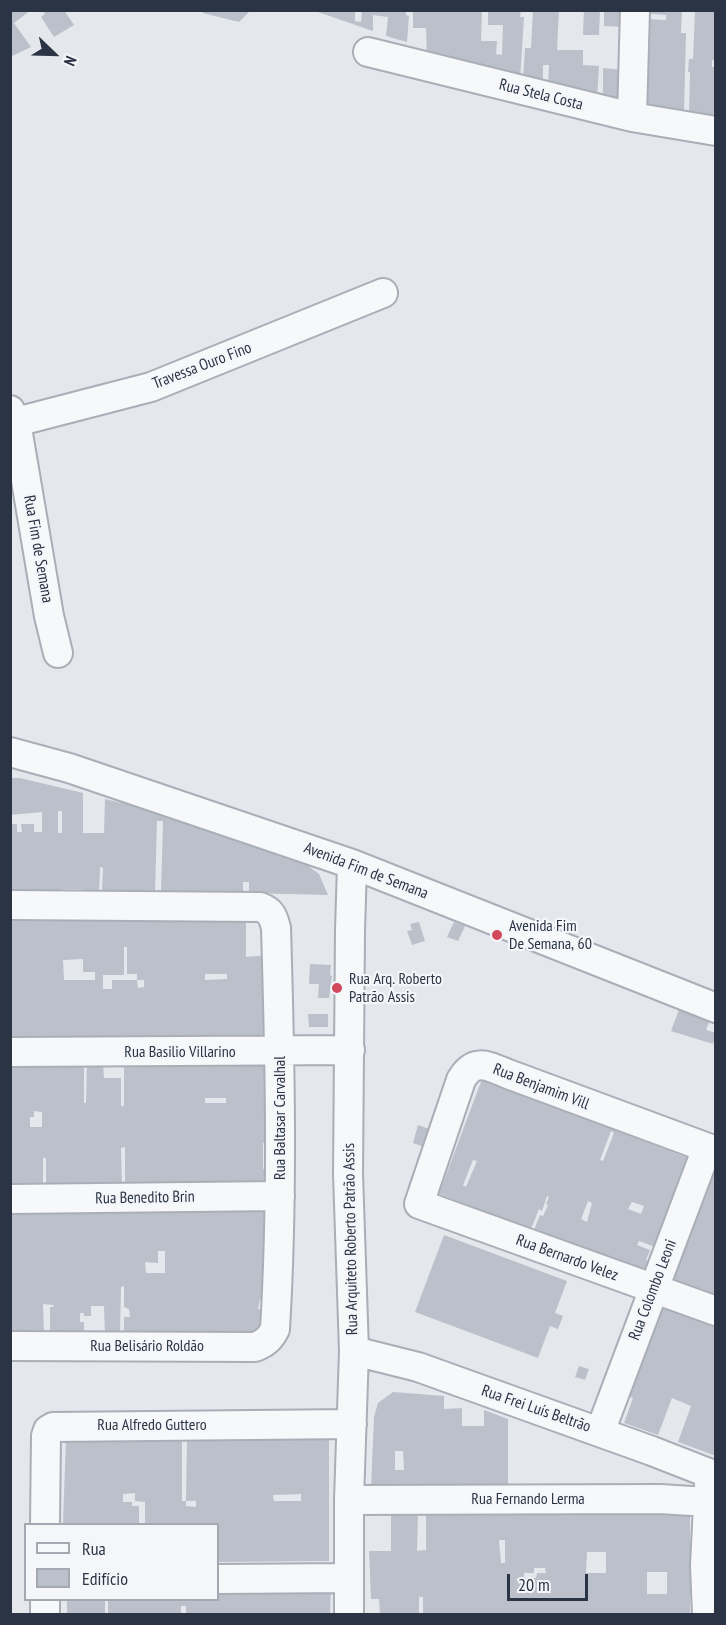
<!DOCTYPE html>
<html>
<head>
<meta charset="utf-8">
<style>
  body { margin:0 }
  #map { position:relative; width:726px; height:1625px; overflow:hidden; background:#e4e7ec; font-family:"PT Sans Narrow",sans-serif }
  canvas { display:block }
  .frame { position:absolute; inset:0; border:12px solid #2b3445; pointer-events:none }
  .legend { position:absolute; left:24px; top:1523px; width:195px; height:78px; box-sizing:border-box; background:#f4f6f9; border:2px solid #a4a8b1; margin:0; padding:8px 10px; list-style:none; font-size:18px; color:#2b3445 }
  .legend li { display:flex; align-items:center; gap:12px; height:30px }
  .legend b { width:30px; border:2px solid #a4a8b1 }
  .north { position:absolute; left:24px; top:24px; width:60px; height:60px; -webkit-text-stroke:4px #f4f6f9; paint-order:stroke; rotate:113deg; font-size:16px; font-weight:700; line-height:24px; text-align:center; color:#2b3445 }
  .north::after { content:''; display:block; margin:auto; width:21px; height:27px; background:#2b3445; clip-path:polygon(50% 0,100% 100%,50% 72%,0 100%) }
  .scale { position:absolute; left:507px; top:1574px; width:81px; height:27px; box-sizing:border-box; border:3px solid #2b3445; border-top:0; padding-left:8px; font-size:18px; line-height:21px; white-space:nowrap; color:#2b3445; -webkit-text-stroke:4px #f4f6f9; paint-order:stroke }
</style>
</head>
<body>
<div id="map">
<canvas width="726" height="1625"></canvas>
<div class="frame"></div>
<ul class="legend">
<li><b style="height:8px;background:#f7f8fa"></b>Rua</li>
<li><b style="height:16px;background:#bbc0ca"></b>Edifício</li>
</ul>
<div class="north">N</div>
<div class="scale">20 m</div>
</div>
<script>
const ctx = document.querySelector('canvas').getContext('2d');
ctx.lineJoin = 'round';
function paint(path, color) { ctx.fillStyle = color; ctx.fill(path, 'evenodd'); }
function stroke(path, color, width, dash) { ctx.strokeStyle = color; ctx.lineWidth = width; ctx.lineCap = dash ? 'butt' : 'round'; ctx.setLineDash(dash || []); ctx.stroke(path); }
function write(font, color, halo, rows, align = 'center') {
  ctx.font = font + ' "PT Sans Narrow",sans-serif'; ctx.lineWidth = 4.5; ctx.setLineDash([]); ctx.textBaseline = 'middle'; ctx.strokeStyle = halo; ctx.fillStyle = color; for (const [text, x, y, turn = 0] of rows) {
    ctx.save(); ctx.translate(x, y); ctx.rotate((+turn || 0) * Math.PI / 180); ctx.textAlign = isNaN(turn) ? turn : align; if (halo) ctx.strokeText(text, 0, 0); ctx.fillText(text, 0, 0); ctx.restore();
  }
}
paint(new Path2D(`
  M10,10H31L14,23L31,47L10,57Z
  M42,10H64L74,25L54,37L41,17L45,14Z
  M203,10H251L239,22L203,13Z
  M312,10H355V21L361,22L362,10H406V15L409,16L407,42L386,36L388,17L373,15V31Z
  M413,10H482L481,41H497L496,54L502,55L503,25H488V10H521L520,17H524L520,80L427,58L426,28H413Z
  M533,10H559L557,50H583V65L599,66L597,98L548,86L549,65H543V85L523,80L525,48H531Z
  M584,10H600L599,35H583Z
  M604,10H625L624,27L604,26Z
  M642,10H682L681,33H686L684,113L638,108L645,19L666,20V15L641,13Z
  M695,10H716V60H712V67H716V116L689,113L690,72H688L689,59H693Z
  M603,68L623,70V105L603,100Z
  M10,778H20L83,793V833H104L105,799L163,813V815H185V824H206V830L307,865L319,874L328,895L249,893V882H243V893L161,892L163,821H157L155,893H102L103,868L100,867L99,893H83V889H62V893H10V824H17V832H22L21,824H34V832H42V812L10,815ZM58,811H62V833H58Z
  M10,918H246V957L267,955L269,1041L10,1040ZM124,947H127V974H137V980H144V987L138,988L137,980H112V989H103V975H124ZM83,959V972H95V980H64L63,960ZM205,974H227V979L205,980Z
  M419,922L425,941L412,945L407,931L412,930L410,924Z
  M454,922L465,926L458,941L447,937Z
  M310,964L331,965L330,975L332,976L329,998H318L319,984H309Z
  M680,1007L697,1016L698,1013L716,1020V1025L709,1022L706,1030L716,1033L713,1044L671,1031Z
  M308,1014H328V1027H309Z
  M103,1063L104,1078H121V1106H124V1064L268,1063L267,1143H263V1169L267,1168V1185L125,1186V1147L121,1148L122,1186L46,1187V1158H43V1187L10,1188V1064H84V1103H86L87,1064ZM205,1098H226V1103H205ZM34,1111L42,1112V1127H30V1117H34Z
  M482,1079L691,1159L658,1248L639,1241L637,1245L650,1250L646,1260L653,1263L649,1273L534,1230L540,1215L543,1216L548,1205L546,1204L549,1197L547,1196L542,1211L539,1209L531,1229L439,1194ZM611,1131L614,1133L603,1161L600,1160ZM473,1160L477,1161L466,1187L463,1185ZM588,1201L592,1203L587,1222L581,1219ZM632,1202L644,1206L641,1214L628,1209Z
  M418,1125L432,1130L427,1148L413,1143Z
  M715,1163L716,1297L670,1280L686,1245L684,1244Z
  M266,1209L264,1300L260,1299L258,1309L263,1310L262,1316L258,1328L248,1334L124,1333V1317H130L129,1309L124,1307V1286L121,1287L120,1333H105L104,1306H91V1316H84V1313H80V1322H84V1333H50V1307H53L54,1305L43,1304L44,1333L10,1332V1212ZM158,1251H165V1273H146L145,1262L158,1263Z
  M444,1235L567,1281L555,1313L563,1316L558,1329L550,1326L538,1358L415,1312Z
  M663,1306L716,1325V1456L678,1442L691,1406L672,1398L658,1435L624,1423L633,1398L628,1396Z
  M579,1366L589,1369L585,1380L575,1377Z
  M393,1392L444,1396V1409L462,1408V1426H484V1410L508,1419V1488L371,1489L374,1417L378,1403ZM395,1451H403L404,1470H395Z
  M66,1438H182V1501H186V1506L196,1507V1501H186L187,1438H329V1561L218,1562V1524H145V1502L135,1501V1493L123,1494V1502H132V1506H139V1524H63ZM301,1494V1501H274L273,1495Z
  M418,1511L417,1551L426,1550V1512H690V1614H423V1597H419V1614H380L379,1599H371L369,1551H391V1512ZM499,1540H505V1563H501ZM587,1552H606V1573H586ZM534,1568H545L546,1573H537L536,1578H524V1573H534ZM647,1572H667V1594H647Z
  M331,1584L330,1614H186V1606H181V1614H108V1600H218V1586Z
  M67,1600H105V1614H67Z`), '#bbc0ca');
const minor = new Path2D(`
  M368,52L632,117L716,131
  M632,117L635,10
  M10,410L16,422L49,616L58,653
  M16,422L151,387L383,293
  M10,752L69,768L352,864L716,1008
  M10,905L260,907C271,911 273,916 276,928C280,1062 283,1195 275,1329C270,1339 265,1343 255,1347L10,1346
  M10,1052L350,1050
  M716,1151L508,1074C488,1066 474,1057 461,1080L419,1204L716,1311
  M10,1199L280,1196
  M354,1351L418,1367L652,1451L716,1476
  M600,1432L707,1148
  M349,1500L660,1499L707,1502
  M45,1524L46,1436L48,1430L53,1427L352,1424
  M218,1579L349,1578
  M45,1614V1600
  M349,1614V1500L354,1351L348,1174L350,931L352,864
  M707,1614L705,1566L709,1485`);
stroke(minor, '#a9aeb7', 32);
stroke(minor, '#f7f8fa', 28);
for (const [x, y, r, color] of [
  [497,935,6,"#d1495b"],
  [337,988,6,"#d1495b"]
]) { const dot = new Path2D(); dot.arc(x, y, r, 0, 2 * Math.PI); ctx.fillStyle = color; ctx.fill(dot); stroke(dot, '#f4f6f9', 2); }
write('16px', '#2b3445', '#f4f6f9', [
  ["Rua Stela Costa",541,95,14],
  ["Travessa Ouro Fino",202,366,-21],
  ["Rua Fim de Semana",38,549,80],
  ["Avenida Fim de Semana",366,871,21],
  ["Rua Basilio Villarino",180,1052],
  ["Rua Benjamim Vill",541,1087,21],
  ["Rua Baltasar Carvalhal",280,1118,-90],
  ["Rua Benedito Brin",145,1198,-1],
  ["Rua Arquiteto Roberto Patrão Assis",351,1239,-91],
  ["Rua Bernardo Velez",567,1258,20],
  ["Rua Colombo Leoni",653,1290,-69],
  ["Rua Belisário Roldão",147,1346],
  ["Rua Frei Luís Beltrão",536,1409,19],
  ["Rua Alfredo Guttero",152,1425],
  ["Rua Fernando Lerma",528,1499]
]);
write('16px', '#2b3445', '#f4f6f9', [
  ["Avenida Fim",509,926],
  ["De Semana, 60",509,944],
  ["Rua Arq. Roberto",349,979],
  ["Patrão Assis",349,997]
], 'left');
</script>
</body>
</html>
